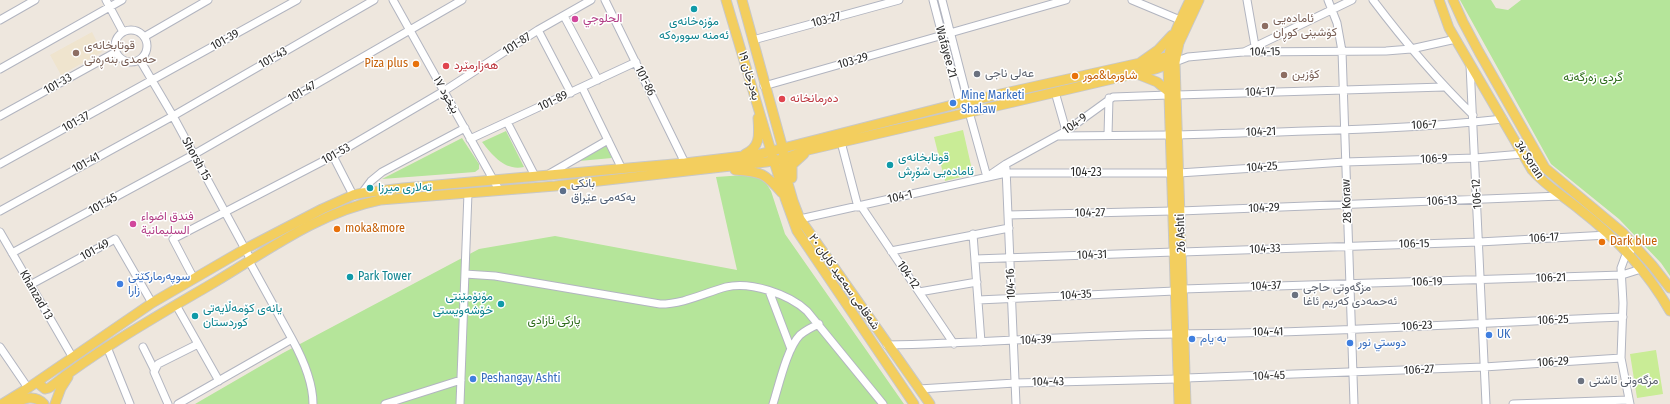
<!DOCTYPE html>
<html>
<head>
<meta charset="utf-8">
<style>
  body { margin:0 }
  canvas { display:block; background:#eee7de }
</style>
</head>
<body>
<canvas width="1670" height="404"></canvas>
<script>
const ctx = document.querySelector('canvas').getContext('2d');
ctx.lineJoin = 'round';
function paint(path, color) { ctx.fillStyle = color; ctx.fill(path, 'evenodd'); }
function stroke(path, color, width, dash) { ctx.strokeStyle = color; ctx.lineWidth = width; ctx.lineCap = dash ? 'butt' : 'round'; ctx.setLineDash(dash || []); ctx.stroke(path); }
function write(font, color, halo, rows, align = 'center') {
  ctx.font = font + ' "Fira Sans Condensed",Vazirmatn,sans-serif'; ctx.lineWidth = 3; ctx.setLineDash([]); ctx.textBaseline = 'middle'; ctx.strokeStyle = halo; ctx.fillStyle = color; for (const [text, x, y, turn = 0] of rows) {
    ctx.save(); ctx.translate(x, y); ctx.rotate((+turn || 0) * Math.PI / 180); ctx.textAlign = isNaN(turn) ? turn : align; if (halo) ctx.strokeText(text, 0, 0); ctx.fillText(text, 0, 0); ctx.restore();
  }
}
paint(new Path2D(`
  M92,32L102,52L61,75L50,55Z`), '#efe4ce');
paint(new Path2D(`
  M1460,0H1491L1496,8L1508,10L1521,0H1670V276L1661,263L1619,219L1551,164Z
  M506,131L524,167C505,171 493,156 482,142Z
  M462,138L479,164V169L475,172L382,179Z
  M606,145L612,158L579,161Z
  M744,175L759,178L766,183L771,191L785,234L904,404H195L283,353L479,249L555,236L737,270L716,177Z`), '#b5e59a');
paint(new Path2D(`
  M963,130L973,174L945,181L934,137Z
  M1656,350L1663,394L1637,398L1630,354Z`), '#c9ec96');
const minor = new Path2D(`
  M106,0L123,32
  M393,0L499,190
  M605,0L685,163
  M933,0L960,103
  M942,0L968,101
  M1132,0L1180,20
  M1247,0L1255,46
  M1328,0L1337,23L1342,51L1354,404
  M1373,0C1404,41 1436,79 1473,115
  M564,16L598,80
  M0,20L35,0
  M115 46a16 16 0 1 1 32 0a16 16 0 1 1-32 0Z
  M538,30L571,93
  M144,37L208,0
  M753,40L899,0
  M1244,52L1352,0
  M140,60L173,116L251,260
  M1175,62L1188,57L1243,52L1386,51L1411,49L1456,39
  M1470,65L1486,404
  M0,69L122,0
  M764,86L1066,0
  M582,87L622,169
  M1055,92L1067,134
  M1177,95L1444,87
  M969,112L987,177L1006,164L1066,131L1113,97L1169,95
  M0,116L116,52
  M507,122L535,176
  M1108,135L1109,98
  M1178,135C1286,131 1396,131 1503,119
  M1058,136L1169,135
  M470,139L636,62
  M841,142L858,207
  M333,156L353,195
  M0,164L297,0
  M1006,168L1016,404
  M1179,173L1345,162L1475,158L1523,154
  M549,174L608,140
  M362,193L371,181L382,172L465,128
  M861,206L954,344
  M0,211L173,116L374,0
  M1180,211L1561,196
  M1008,215L1172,211
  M800,219L1006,173H1171
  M0,232L73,358
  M973,234L981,342
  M891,251L1009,228
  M1182,252L1479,242L1608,235
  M12,253L193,155L462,0
  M975,259L1174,252
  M465,274L495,276L660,304C684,304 704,293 726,287C750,281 789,294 807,311L883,404
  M194,279L173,239L333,156L444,91L538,30L591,0
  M30,285L115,239L152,303
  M1183,289L1622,275L1641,269
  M769,291L791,349
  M919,292L977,282
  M978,300L1175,291
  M176,305L219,381
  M292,339C303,359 313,381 313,404
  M887,345C983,343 1080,335 1176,334C1325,333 1474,323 1623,317
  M0,347L28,388
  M107,347L130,404
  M143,347L154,369
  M1186,378L1484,367L1621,358
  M919,389L1015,383L1178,379
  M168,404L154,372L158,364L198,344
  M178,404L292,339L249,261
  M385,404L461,380
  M460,404L468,193
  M773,404C779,385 787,348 800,335C806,330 812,327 819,324
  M1513,404L1629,400
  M1630,404L1621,358L1623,303L1621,268L1625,257L1635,246`);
const major = new Path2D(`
  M726,0L785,198L797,231L914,404
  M742,0L783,149C784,172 791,198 800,219L930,404
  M1439,0L1449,28L1532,170C1546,186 1563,196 1579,209C1615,237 1648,272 1670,311
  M1453,0L1463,22L1479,52L1545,168L1623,233L1652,265L1670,288
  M1141,62L1158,50L1172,35
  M1137,74L1157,82L1169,92
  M745,154C761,147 759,134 758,118
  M735,170C762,172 765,173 782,193
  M792,178V165L804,154
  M41,379L39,384L45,389L49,388C102,347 159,315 215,282C267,251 319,212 380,200L555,186L766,162L783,159L808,150L1155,69L1175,62
  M2,404L28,388L152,303L245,249L322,209L353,195L362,193L403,188L685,163L760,154L960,103L1176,55
  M13,404C24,398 35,394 44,404
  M55,404L61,388L68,377
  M1179,404L1168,65C1169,41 1180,21 1190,0
  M1186,404L1175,62L1179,43L1199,0`);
stroke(minor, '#b2b5c0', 9);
stroke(major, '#c8c8c8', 11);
stroke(minor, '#fff', 7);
stroke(major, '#f3ce5e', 9);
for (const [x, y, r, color] of [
  [694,9,4,"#0f9aa8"],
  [575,19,4,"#d1479c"],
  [1265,26,4,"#8d6e63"],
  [76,53,4,"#8d6e63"],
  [416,64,4,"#e8710a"],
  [446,66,4,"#e0444e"],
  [977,74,4,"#6b7280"],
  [1284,75,4,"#8d6e63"],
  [1075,76,4,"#e8710a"],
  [782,99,4,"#e0444e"],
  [953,103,4,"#3f7fe0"],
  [890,165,4,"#0f9aa8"],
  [370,188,4,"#0f9aa8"],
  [563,191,4,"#5c6f8a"],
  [133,224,4,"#d1479c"],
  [337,229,4,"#e8710a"],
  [1602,242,4,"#e8710a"],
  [350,277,4,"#0f9aa8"],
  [120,284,4,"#3f7fe0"],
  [1295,295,4,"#6b7280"],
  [501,304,4,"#0f9aa8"],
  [195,316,4,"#0f9aa8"],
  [1489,335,4,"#3f7fe0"],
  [1192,339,4,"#3f7fe0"],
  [1350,343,4,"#3f7fe0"],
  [473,379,4,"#3f7fe0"],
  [1581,381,4,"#6b7280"]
]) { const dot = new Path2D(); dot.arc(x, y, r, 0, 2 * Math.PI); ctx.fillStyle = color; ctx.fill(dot); stroke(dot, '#fff', 1.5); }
write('12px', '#b23c85', '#fff', [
  ["الحلوجي",583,19],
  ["فندق اضواء",141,217],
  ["السليمانية",141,231]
], 'left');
write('12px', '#785e54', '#fff', [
  ["ئامادەیی",1273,19],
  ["کۆشینی کوڕان",1273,33],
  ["قوتابخانەی",84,46],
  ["حەمدی بنەڕەتی",84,60],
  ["كؤزين",1292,75]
], 'left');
write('12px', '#2c2c2c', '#fff', [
  ["103-27",826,20,-15],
  ["101-39",225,40,-29],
  ["101-87",517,44,-33],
  ["Wafayee 21",946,52,75],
  ["104-15",1265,52,-1],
  ["101-43",273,58,-30],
  ["103-29",853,61,-16],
  ["بەدرخان ١٩",749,76,74],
  ["101-86",645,81,64],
  ["101-33",58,84,-29],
  ["101-47",302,92,-30],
  ["104-17",1260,92,-2],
  ["بێخود ١٧",446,95,61],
  ["101-89",553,101,-25],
  ["101-37",76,122,-29],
  ["104-9",1075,124,-36],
  ["106-7",1424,125,-3],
  ["104-21",1261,132,-2],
  ["101-53",336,154,-29],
  ["Shorsh 15",196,159,61],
  ["106-9",1434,159,-2],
  ["34 Soran",1529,160,56],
  ["101-41",86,163,-29],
  ["104-25",1262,167,-4],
  ["104-23",1086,173],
  ["106-12",1477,194,-93],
  ["104-1",900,197,-13],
  ["28 Koraw",1347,201,-92],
  ["106-13",1442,201,-2],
  ["101-45",103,204,-29],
  ["104-29",1264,208,-2],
  ["104-27",1090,213,-1],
  ["26 Ashti",1181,233,-92],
  ["106-17",1544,238,-3],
  ["106-15",1414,244,-1],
  ["104-33",1265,249,-2],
  ["101-49",95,250,-29],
  ["104-31",1092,255,-2],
  ["104-12",908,275,56],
  ["106-21",1551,278,-2],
  ["شەقامی سەعید کابان ٢٠",844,282,55],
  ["106-19",1427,282,-1],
  ["104-16",1011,284,-92],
  ["104-37",1266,286,-2],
  ["Khanzad 13",36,295,60],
  ["104-35",1076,295,-3],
  ["106-25",1553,320,-2],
  ["106-23",1417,326,-3],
  ["104-41",1268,332,-1],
  ["104-39",1036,340,-2],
  ["106-29",1553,362,-4],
  ["106-27",1419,370,-3],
  ["104-45",1269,376,-2],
  ["104-43",1048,382,-1]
]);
write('12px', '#0d838f', '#fff', [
  ["مۆزەخانەی",694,22,"center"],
  ["ئەمنە سوورەکە",694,36,"center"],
  ["قوتابخانەی",898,158],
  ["ئامادەیی شۆڕش",898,172],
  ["تەلاری میرزا",378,188],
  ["Park Tower",358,277],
  ["مۆنۆمێنتی",493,297,"right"],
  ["خۆشەویستی",493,311,"right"],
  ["یانەی کۆمەڵایەتی",203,309],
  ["کوردستان",203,323]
], 'left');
write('12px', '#c56008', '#fff', [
  ["Piza plus",408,64,"right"],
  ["شاورما&مور",1083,76],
  ["moka&more",345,229],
  ["Dark blue",1610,242]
], 'left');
write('12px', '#be3a42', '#fff', [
  ["هەزارمێرد",454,66],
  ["دەرمانخانە",790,99]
], 'left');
write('12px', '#5b616d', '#fff', [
  ["عەلی ناجی",985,74],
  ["مزگەوتی حاجی",1303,288],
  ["ئەحمەدی کەریم ئاغا",1303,302],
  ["مزگەوتی ئاشتی",1589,381]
], 'left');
write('12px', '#2c6c19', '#fff', [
  ["گردی زەرگەتە",1593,78],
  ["پارکی ئازادی",554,321]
]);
write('12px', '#366cbe', '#fff', [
  ["Mine Marketi",961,96],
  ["Shalaw",961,110],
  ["سوپەرمارکێتی",128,277],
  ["زارا",128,291],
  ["UK",1497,335],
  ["به يام",1200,339],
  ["دوستي نور",1358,343],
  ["Peshangay Ashti",481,379]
], 'left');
write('12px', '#4e5e75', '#fff', [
  ["بانکی",571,184],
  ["یەکەمی عێراق",571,198]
], 'left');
</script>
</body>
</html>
